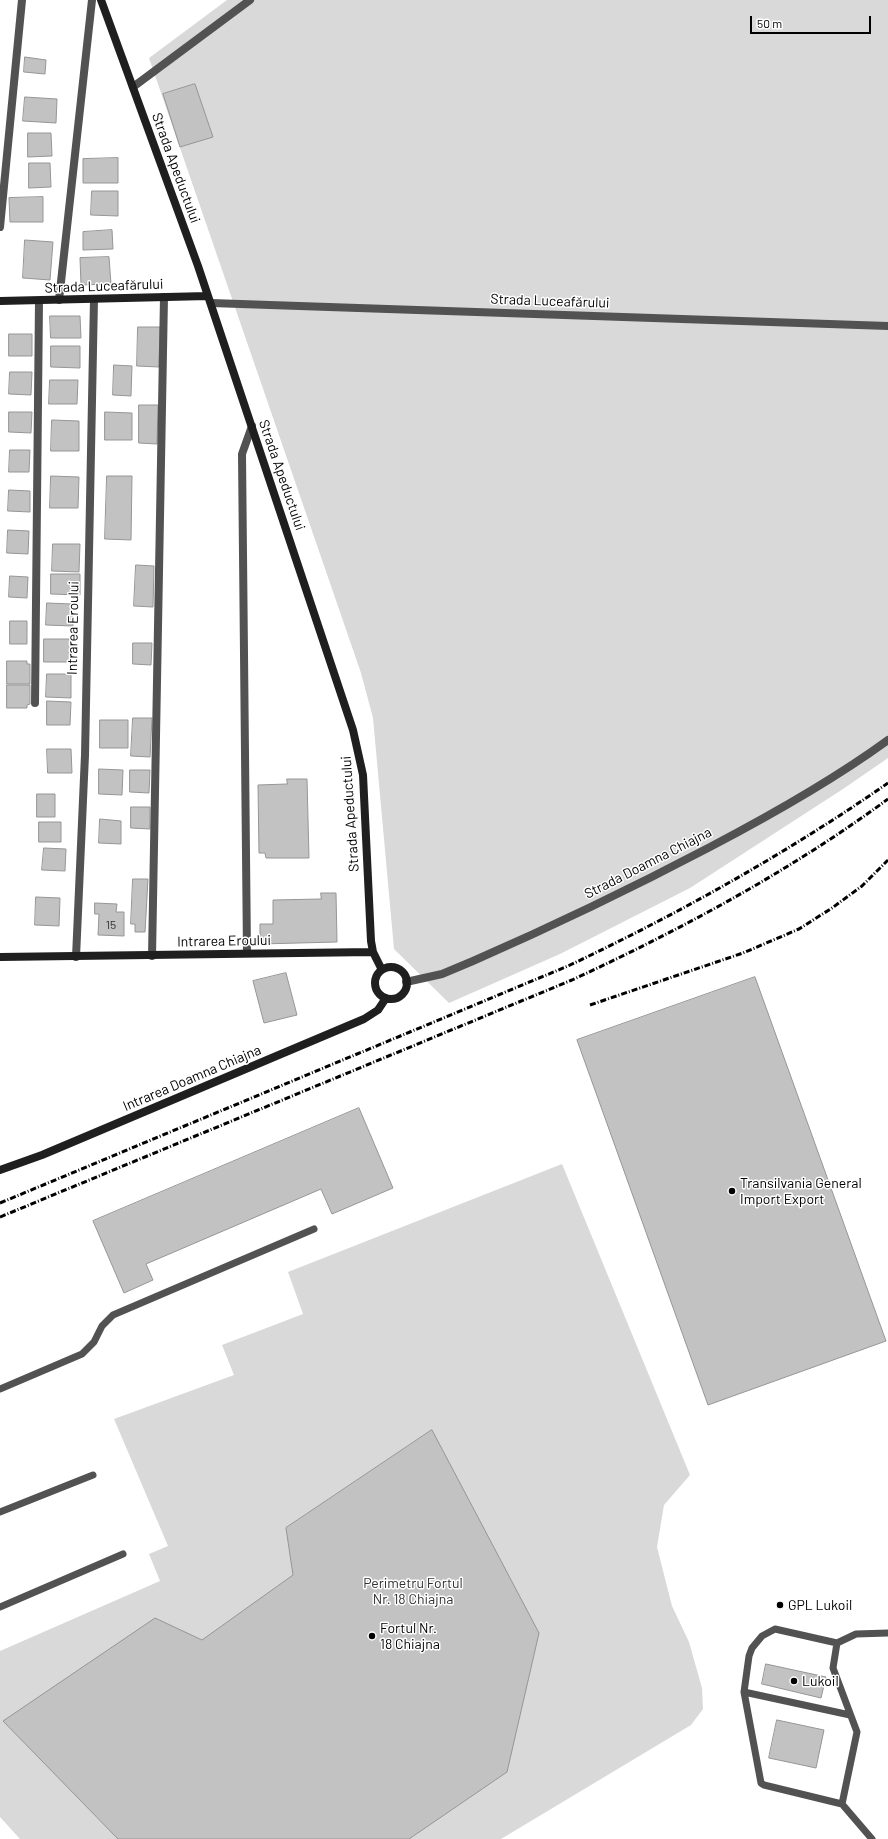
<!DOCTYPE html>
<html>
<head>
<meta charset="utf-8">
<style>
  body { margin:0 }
  #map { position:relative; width:888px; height:1839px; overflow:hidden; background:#fff; font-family:Barlow,sans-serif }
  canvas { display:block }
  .scale { position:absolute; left:750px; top:16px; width:121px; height:18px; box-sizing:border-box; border:2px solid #000; border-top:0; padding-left:5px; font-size:12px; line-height:14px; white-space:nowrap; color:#000; -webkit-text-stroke:3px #fff; paint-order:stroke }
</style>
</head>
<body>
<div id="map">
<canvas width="888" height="1839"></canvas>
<div class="scale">50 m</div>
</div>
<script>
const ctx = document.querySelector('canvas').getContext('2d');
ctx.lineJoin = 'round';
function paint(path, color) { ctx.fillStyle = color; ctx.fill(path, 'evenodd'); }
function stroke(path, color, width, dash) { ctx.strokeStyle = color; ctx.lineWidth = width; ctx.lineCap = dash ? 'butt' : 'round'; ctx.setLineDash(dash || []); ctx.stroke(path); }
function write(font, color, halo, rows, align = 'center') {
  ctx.font = font + ' Barlow,sans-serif'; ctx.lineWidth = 3; ctx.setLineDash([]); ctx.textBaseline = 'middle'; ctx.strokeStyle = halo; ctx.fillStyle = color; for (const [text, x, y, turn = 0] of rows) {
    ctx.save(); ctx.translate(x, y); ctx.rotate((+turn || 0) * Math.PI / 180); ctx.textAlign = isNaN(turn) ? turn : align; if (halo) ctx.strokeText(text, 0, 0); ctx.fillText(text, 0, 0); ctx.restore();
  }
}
paint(new Path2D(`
  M227,0H888V758L843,789L690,888L560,954L449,1003L394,949L373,718L361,673L149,58Z
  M562,1164L690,1475L664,1505L657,1547L672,1606L689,1642L702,1688L703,1709L691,1725L501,1839H20L0,1817V1651L160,1581L149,1554L168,1546L114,1419L234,1375L222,1345L303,1314L288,1272Z`), '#d9d9d9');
const building = new Path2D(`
  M25,57L46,60L45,74L24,72Z
  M195,84L213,137L180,147L163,94Z
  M25,97L57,99L56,123L23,121Z
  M28,133H51L52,156L28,157Z
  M118,158V183H83V159Z
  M29,163H50L51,187L29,188Z
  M92,191H118V216L91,215Z
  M43,197V222H10L9,198Z
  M112,230L113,249L83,250V232Z
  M25,240L53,242L50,280L23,278Z
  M109,257L111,284L81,285L80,258Z
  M50,316H80L81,338H51Z
  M138,327H160L159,367L137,366Z
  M9,334H32V356H9Z
  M51,346H80V368L51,367Z
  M114,365L132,366L131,396L113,395Z
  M10,372H32L31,395L9,394Z
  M50,380H78L77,404H49Z
  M139,405H158L157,444L139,443Z
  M9,412H32L31,433L9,432Z
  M105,412L132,413V440H105Z
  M52,420L79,421V451H51Z
  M10,450H30L29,472H9Z
  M51,476L79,477L78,508H50Z
  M107,476H132L131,540L105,539Z
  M9,490L30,491V512L8,511Z
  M8,530L29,531L28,554L7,553Z
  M53,544H80L79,572L52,571Z
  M136,565L154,566L153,607L134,606Z
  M51,574H80V595L51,594Z
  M10,576L28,577L27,598L9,597Z
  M47,603L72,604L73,626L46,625Z
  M10,621H27V644H10Z
  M44,639H71V662H44Z
  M133,643H152L151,665L133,664Z
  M7,661H27V664H30V684H7Z
  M47,674H71V698L46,697Z
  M7,685H30V704L27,705V708H7Z
  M47,701L71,702L70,725H47Z
  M133,718H152L150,757L131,756Z
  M100,720H128V748H100Z
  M47,749H71L72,773H48Z
  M99,769L123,770L122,795L99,794Z
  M130,770H150L149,793L130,792Z
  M287,779H307L309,858H266L265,853H259L258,785L287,784Z
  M37,794H55V817H37Z
  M131,807H150V829L131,828Z
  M100,819L121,821V844L99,843Z
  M39,822H61V842H39Z
  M44,848L66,849L65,871L42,870Z
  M133,879H148L145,932H135V924H131Z
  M321,893H336L337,942L260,944V924H273V900L321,899Z
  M36,897L60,898L59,926L35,925Z
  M95,903L117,904L116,912H124V936L98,935L99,914H95Z
  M286,973L297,1015L264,1023L253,981Z
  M755,977L886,1341L708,1405L577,1040Z
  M359,1108L393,1188L332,1214L321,1189L146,1264L153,1280L124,1293L93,1221Z
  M432,1430L539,1633L507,1772L409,1839H118L3,1721L155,1618L202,1640L293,1575L286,1528Z
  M766,1664L826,1677L821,1698L762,1684Z
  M777,1720L824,1730L816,1768L769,1758Z`);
paint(building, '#c2c2c2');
stroke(building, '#969696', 1);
stroke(new Path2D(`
  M0,1389L82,1354L94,1342L102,1326L113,1315L314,1229
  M0,1512L93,1475
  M0,1607L123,1554
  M837,1643L833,1668L857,1732L842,1804
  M744,1692L850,1715
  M872,1839L842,1804L764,1785L761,1783L744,1692L749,1656L752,1648L762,1636L775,1629L837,1643L856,1634L888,1633`), '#525252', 7);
stroke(new Path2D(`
  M133,87L250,0
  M0,227L22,0
  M59,300L92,0
  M211,303L888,326
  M35,703L39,301
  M247,953L242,454L252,426
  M152,956L164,297
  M76,957L85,755L94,299
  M406,982L442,974L473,961C553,926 632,888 710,847C771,815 832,781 888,740`), '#525252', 8);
stroke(new Path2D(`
  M101,0L198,266L353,730L363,775L371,941L373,952L382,970
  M0,301L208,296
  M0,957L373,952
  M375 983a16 16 0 1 1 32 0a16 16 0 1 1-32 0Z
  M0,1170L42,1155L364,1019L378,1010L386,998`), '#1f1f1f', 8);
stroke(new Path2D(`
  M590,1005L743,953L799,929L832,908L862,886L888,860
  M0,1203L568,966C680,913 787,853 888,783
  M0,1217L572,980C682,929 790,871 888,799`), '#000', 3, [6, 2, 1, 2]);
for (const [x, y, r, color] of [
  [732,1191,4,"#000"],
  [780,1605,4,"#000"],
  [372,1636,4,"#000"],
  [794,1681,4,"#000"]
]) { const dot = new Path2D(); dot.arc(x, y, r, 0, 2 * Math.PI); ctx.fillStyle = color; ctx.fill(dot); stroke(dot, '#fff', 1.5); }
write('12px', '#303030', null, [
  ["15",111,925]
]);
write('14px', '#000', '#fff', [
  ["Strada Apeductului",176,168,70],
  ["Strada Luceafărului",104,286,-2],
  ["Strada Luceafărului",550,301,2],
  ["Strada Apeductului",282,475,71],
  ["Intrarea Eroului",73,628,-89],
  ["Strada Apeductului",350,814,-94],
  ["Strada Doamna Chiajna",648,863,-27],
  ["Intrarea Eroului",224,941,-1],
  ["Intrarea Doamna Chiajna",192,1078,-23]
]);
write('14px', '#000', '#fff', [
  ["Transilvania General",740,1183],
  ["Import Export",740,1199],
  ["GPL Lukoil",788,1605],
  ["Fortul Nr.",380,1628],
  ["18 Chiajna",380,1644],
  ["Lukoil",802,1681]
], 'left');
write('14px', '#303030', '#fff', [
  ["Perimetru Fortul",413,1583],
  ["Nr. 18 Chiajna",413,1599]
]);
</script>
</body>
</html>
